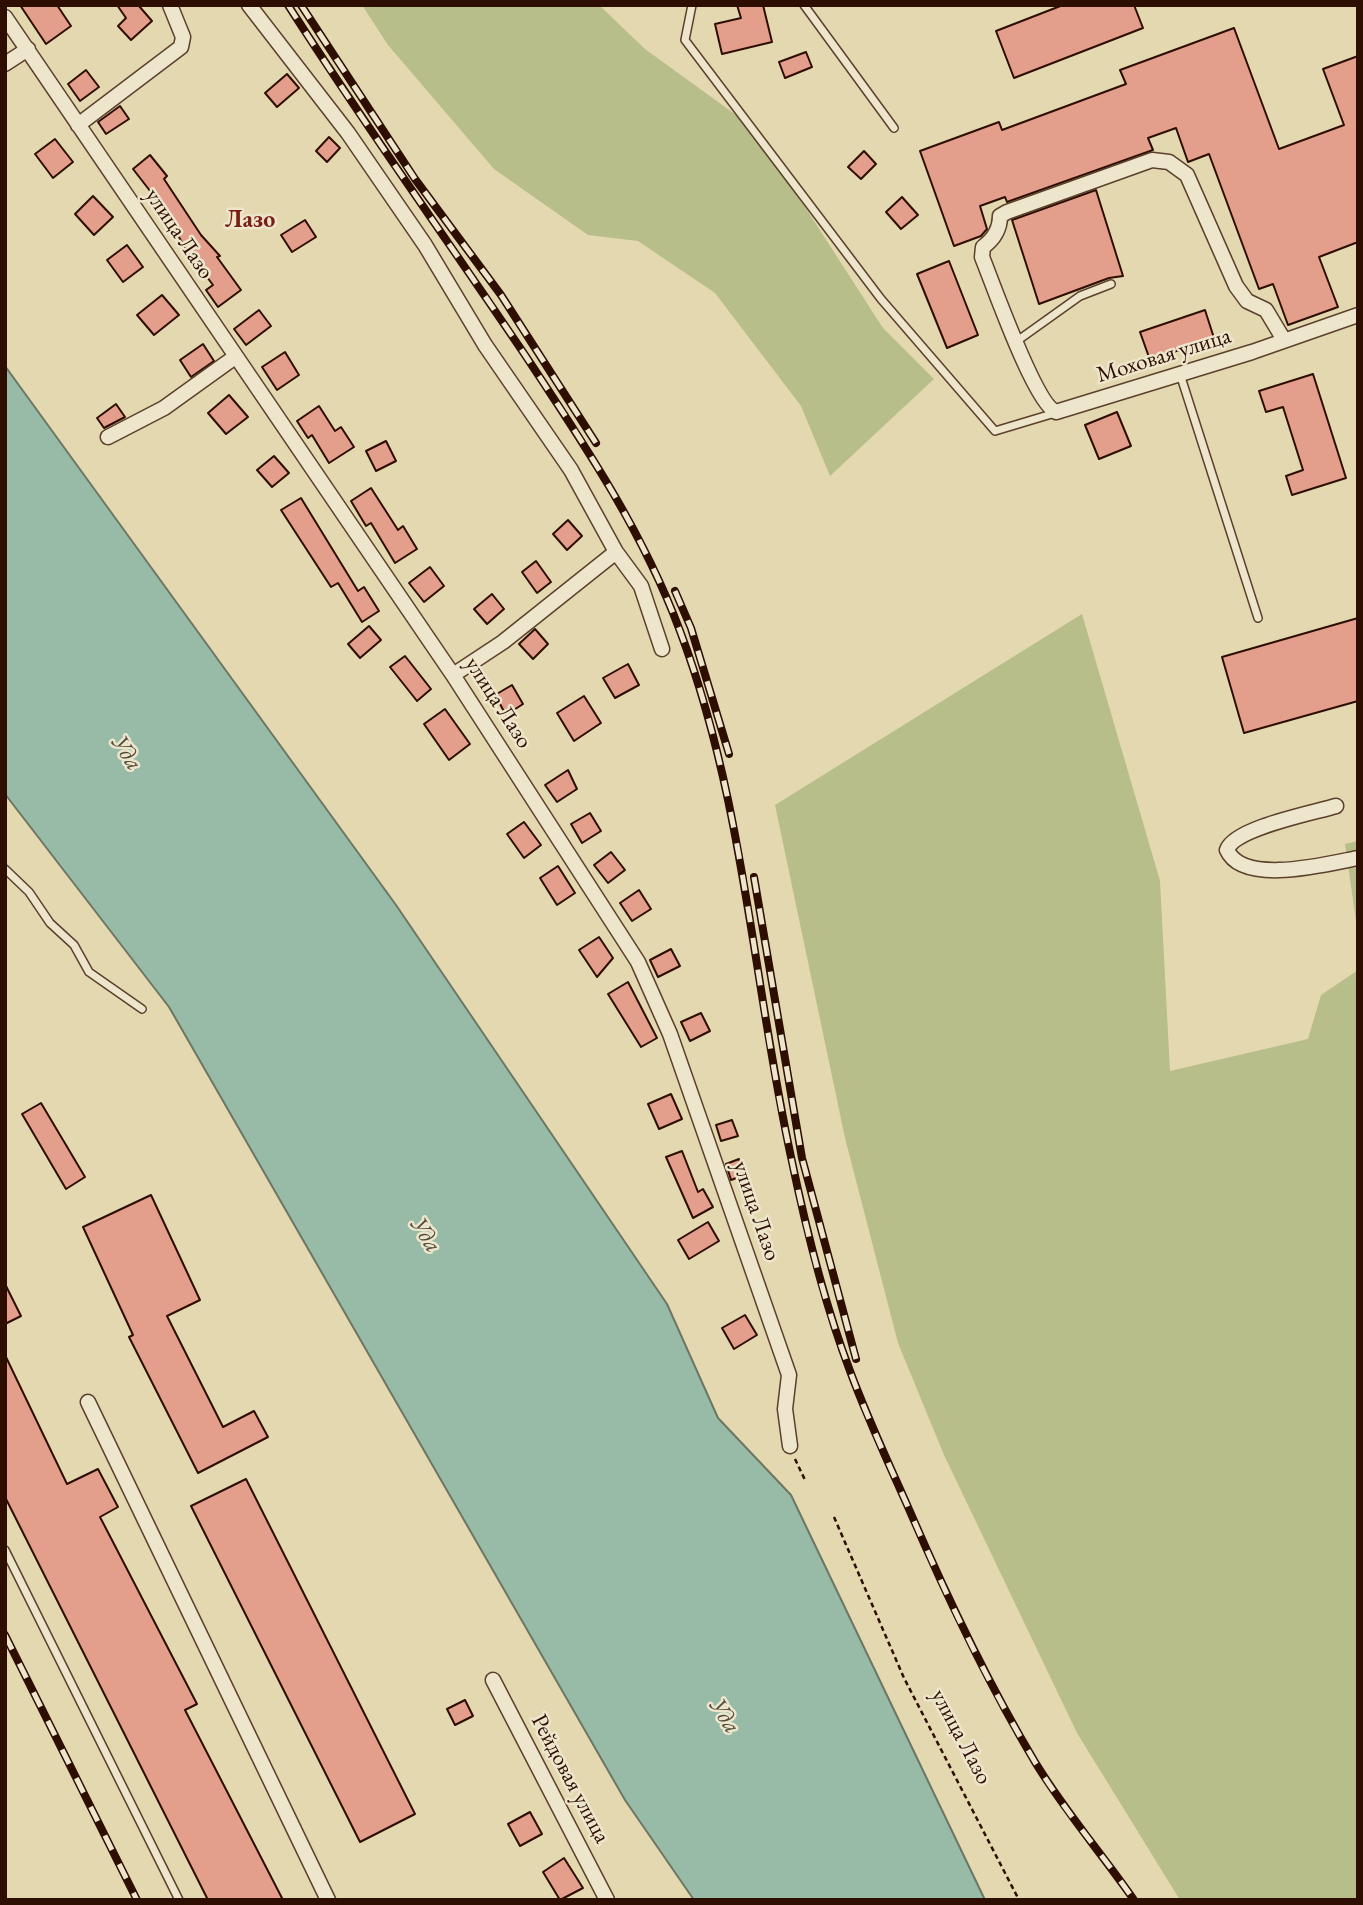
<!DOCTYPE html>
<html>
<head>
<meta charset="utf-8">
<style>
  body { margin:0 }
  #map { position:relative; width:1363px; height:1905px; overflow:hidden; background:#e4d8b0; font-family:"EB Garamond",serif }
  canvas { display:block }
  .frame { position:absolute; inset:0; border:7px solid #2d0e00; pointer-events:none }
</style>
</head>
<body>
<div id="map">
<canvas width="1363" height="1905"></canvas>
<div class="frame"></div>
</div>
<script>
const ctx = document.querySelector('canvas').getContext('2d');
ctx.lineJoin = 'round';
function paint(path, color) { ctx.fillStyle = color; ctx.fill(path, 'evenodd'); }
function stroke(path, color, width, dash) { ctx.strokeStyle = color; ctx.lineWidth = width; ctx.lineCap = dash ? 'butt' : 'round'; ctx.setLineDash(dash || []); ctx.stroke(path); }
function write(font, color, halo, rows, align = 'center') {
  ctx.font = font + ' "EB Garamond",serif'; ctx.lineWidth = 5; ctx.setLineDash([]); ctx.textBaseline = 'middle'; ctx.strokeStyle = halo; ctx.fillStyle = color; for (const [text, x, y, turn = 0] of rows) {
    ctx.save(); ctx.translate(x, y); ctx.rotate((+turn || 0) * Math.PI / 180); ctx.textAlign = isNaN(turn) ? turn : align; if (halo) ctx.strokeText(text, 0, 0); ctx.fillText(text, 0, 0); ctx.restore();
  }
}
paint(new Path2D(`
  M362,5H599L645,49L754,128L883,328L934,379L830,476L801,406L715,293L638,241L588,235L494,169L388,45Z
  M1082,614L1160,881L1170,1071L1308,1039L1321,995L1358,970V1900H1180L1077,1733L944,1455L898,1343L845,1138L775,805Z
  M1358,841V935L1345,844Z`), '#b7be89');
const water = new Path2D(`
  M5,366L396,905L667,1304L718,1418L791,1495L985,1900H694L625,1800L169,1007L5,794Z`);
paint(water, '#97bba6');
stroke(water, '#6d7664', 2);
const building = new Path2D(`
  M20,5H57L71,26L46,44Z
  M117,5L139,6L152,21L131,40L118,26L126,18Z
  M737,5H763L772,42L722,54L715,24L741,18Z
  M1063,5H1134L1143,28L1014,78L996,31Z
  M1234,28L1279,149L1344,125L1323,69L1358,56V242L1319,257L1338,307L1288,325L1273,284L1259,289L1209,154L1188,162L1176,128L1148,138L1153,150L1007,202L1005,197L980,206L987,229L981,236L954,246L920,151L999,122L1002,130L1126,84L1120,70Z
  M806,52L812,67L785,78L779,62Z
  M86,70L99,87L80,101L68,84Z
  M287,74L299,88L277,107L265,93Z
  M120,106L129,119L106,134L98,122Z
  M329,137L340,148L327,162L316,151Z
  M55,139L73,162L53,178L35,154Z
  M864,151L876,164L861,179L848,167Z
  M150,155L167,176L164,179L201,235L220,256L217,257L241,290L218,307L206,290L213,285L185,248L161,205L133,169Z
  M1096,190L1123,276L1109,278L1039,304L1012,220Z
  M93,196L113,217L94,235L75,214Z
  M902,197L918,215L901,229L886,212Z
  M305,220L316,237L292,252L281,235Z
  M127,245L143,267L123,282L107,260Z
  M949,261L978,335L947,348L917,274Z
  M162,295L179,315L154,335L137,315Z
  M259,310L271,326L246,345L234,329Z
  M1205,310L1214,338L1150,360L1140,332Z
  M203,344L214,361L191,377L180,360Z
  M285,352L299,375L277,390L262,367Z
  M1313,374L1346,478L1292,495L1286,476L1303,470L1283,407L1266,412L1259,391Z
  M229,395L248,417L226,434L208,413Z
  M116,404L125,417L104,428L97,418Z
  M319,406L335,431L341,427L354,447L329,463L312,435L308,438L297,421Z
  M1117,412L1131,446L1099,459L1085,425Z
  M386,441L396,461L376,471L366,451Z
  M274,456L289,473L272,487L257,470Z
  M371,488L398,530L403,526L417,549L395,563L371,523L366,526L351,501Z
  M301,498L358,591L364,587L379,611L362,622L338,583L331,587L281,510Z
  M568,520L582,536L567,550L553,534Z
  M536,561L551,582L537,593L522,572Z
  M430,567L444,586L424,602L409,583Z
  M492,594L504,609L487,624L474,609Z
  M1358,618V701L1244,733L1222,657Z
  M369,626L381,640L360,658L348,644Z
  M535,629L548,644L533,659L519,644Z
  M405,656L431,689L417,701L390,667Z
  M628,664L639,685L615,698L603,678Z
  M512,685L523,704L506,715L495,695Z
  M584,696L601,723L574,741L557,713Z
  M445,709L470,744L449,760L424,724Z
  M568,770L577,789L557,802L545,785Z
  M590,813L601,831L582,843L571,824Z
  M524,822L541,845L524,858L507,834Z
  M611,852L625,870L608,883L594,865Z
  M558,866L575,893L557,905L540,878Z
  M639,890L651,909L632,921L620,903Z
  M599,937L613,958L597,977L579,950Z
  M671,949L680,966L658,977L650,960Z
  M628,982L657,1038L641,1047L608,994Z
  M701,1013L710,1031L690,1041L681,1022Z
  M671,1094L682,1119L659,1129L648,1104Z
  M41,1103L85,1177L66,1189L22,1114Z
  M732,1120L738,1136L721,1141L716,1125Z
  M682,1151L698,1192L703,1189L713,1207L693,1218L666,1157Z
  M739,1159L745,1175L731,1180L726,1164Z
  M151,1195L200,1300L167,1316L223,1427L254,1411L268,1437L198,1473L129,1337L133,1335L83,1227Z
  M708,1222L719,1241L689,1259L678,1240Z
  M5,1284L21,1316L5,1324Z
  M745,1315L757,1335L734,1349L722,1328Z
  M5,1355L67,1484L98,1469L118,1507L100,1517L197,1704L185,1710L283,1900H208L5,1497Z
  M246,1479L415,1814L360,1842L191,1506Z
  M465,1700L473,1716L455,1725L447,1709Z
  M530,1812L542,1834L520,1846L508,1824Z
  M564,1858L583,1888L560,1900L543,1872Z`);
paint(building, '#e49e8c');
stroke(building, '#2d0e00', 2);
const service = new Path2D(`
  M692,5L685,40L881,299L995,431L1055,413
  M804,5L894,128
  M1017,341L1080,296L1111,284
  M1180,374L1258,618
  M5,869L29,892L50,923L74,945L89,972L142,1009
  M5,1550L179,1900`);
const minor = new Path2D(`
  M249,5L348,133L425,245L485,345L571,470L616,552L641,586L662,649
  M5,17L453,675L638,962L670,1034L789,1375L785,1409L790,1446
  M5,64L28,49
  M78,125L181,47L183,37L170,5
  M1284,340L1266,310L1247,301L1236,286L1187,175L1169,162L1152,160L1007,212L1000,216C1000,229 994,239 983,247L982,257C993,284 1035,404 1056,412L1252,352L1358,315
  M108,437L164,408L235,357
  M453,675L503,642L616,552
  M1336,806C1313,813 1234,828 1227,850C1243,886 1327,864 1358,858
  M88,1402L328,1900
  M493,1680L607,1900`);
stroke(service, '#5b402c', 10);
stroke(minor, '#5b402c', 17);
stroke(new Path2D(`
  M795,1459L806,1482
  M834,1517L904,1678L1019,1900`), '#2d0e00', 2.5, [5, 3.5]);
stroke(service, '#ede6cc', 7);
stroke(minor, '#ede6cc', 14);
const rail = new Path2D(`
  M288,5C364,124 446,238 525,355C584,444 642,530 680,631C744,800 753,982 791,1157C806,1229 824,1303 850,1371C867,1417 888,1462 908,1507C946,1595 986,1680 1035,1762C1064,1810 1102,1854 1134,1900
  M301,5L415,179L501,295L596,443
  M675,591L691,628L729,754
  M754,877L802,1158L856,1359
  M5,1635L137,1900`);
stroke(rail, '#2d0e00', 8);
stroke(rail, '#ede6cc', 5, [16]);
write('23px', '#2d0e00', '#ede6cc', [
  ["улица Лазо",179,234,56],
  ["Моховая улица",1164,356,-17],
  ["улица Лазо",498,703,57],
  ["улица Лазо",756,1211,71],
  ["улица Лазо",961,1737,62],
  ["Рейдовая улица",570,1779,62]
]);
write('bold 24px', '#7a1f14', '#ede6cc', [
  ["Лазо",250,220]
]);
write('italic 24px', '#524b3a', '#ede6cc', [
  ["Уда",126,753,58],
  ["Уда",425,1235,58],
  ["Уда",724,1716,58]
]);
</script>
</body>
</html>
